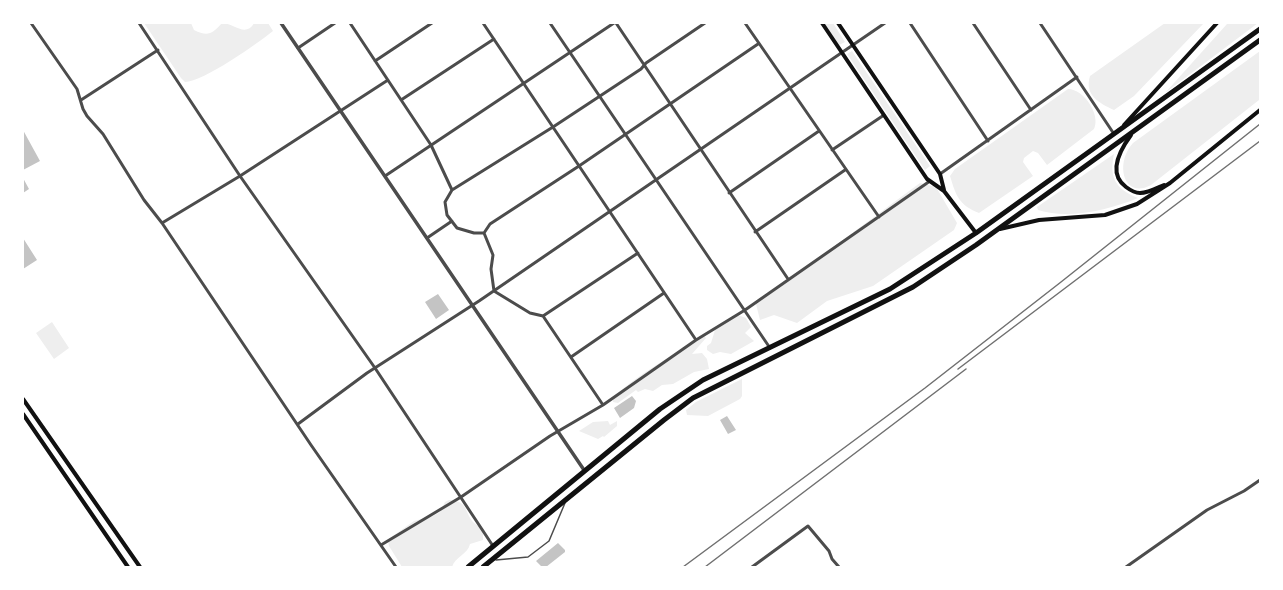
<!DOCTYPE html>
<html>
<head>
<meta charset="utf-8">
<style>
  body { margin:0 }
  #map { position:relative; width:1283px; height:590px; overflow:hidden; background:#fff; font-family:Inter,sans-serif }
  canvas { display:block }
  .frame { position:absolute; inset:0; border:24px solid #fff; pointer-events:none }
</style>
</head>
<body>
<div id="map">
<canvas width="1283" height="590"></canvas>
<div class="frame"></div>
</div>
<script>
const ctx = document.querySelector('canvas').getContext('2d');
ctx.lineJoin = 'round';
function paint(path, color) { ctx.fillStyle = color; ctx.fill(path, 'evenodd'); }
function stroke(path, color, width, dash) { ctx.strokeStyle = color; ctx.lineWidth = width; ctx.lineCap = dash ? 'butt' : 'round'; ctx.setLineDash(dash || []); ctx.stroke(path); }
paint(new Path2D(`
  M144,23H191L194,30C208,37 212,34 222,23C233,23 246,38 254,23H268L273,31C258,43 203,82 185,82L181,78Z
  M824,23H833L845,42L839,45Z
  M1165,23H1204L1134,96L1114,110C1099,103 1084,95 1090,76Z
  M1228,23H1258L1165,93L1227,24Z
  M852,51L930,166L925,170L847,54Z
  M1260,51L1259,100L1151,185C1124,200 1114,164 1133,143Z
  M1068,89C1084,89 1101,115 1094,129L1047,165L1038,153L1033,151L1024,158L1023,162L1033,176L979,213C959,205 956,196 950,176L955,169Z
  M1114,154C1109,177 1115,189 1138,198C1109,210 1068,220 1038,210L1037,207Z
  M920,183L936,187L957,223L954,230L873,286L827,301L797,323L774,315L760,320L756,304Z
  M738,315L746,318L751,327L745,333L754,341L731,354L720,352L713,354L707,350V346L711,343L716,327Z
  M52,322L69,348L54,359L36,333Z
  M704,336L706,338L692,354L702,353L707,359L709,369L694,372L673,384L662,385L653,391L645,389L638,392L636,390L618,403L613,402C612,389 691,344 704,336Z
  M742,379V396L740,399L708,416L687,415L686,410L696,402Z
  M608,421L610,425L617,421V426L604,437L603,436L598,439L579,431L593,422Z
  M449,500C468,501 464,511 473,522C476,525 480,527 483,530V540L470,544C468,554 455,557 452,567H402L389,546L388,541L390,538L414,521L433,516L440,512L445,502Z`), '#eee');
paint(new Path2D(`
  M23,130L40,161L23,170Z
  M23,178L29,189L23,193Z
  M23,238L37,260L23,269Z
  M438,294L449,310L436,319L425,302Z
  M632,396L636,401L634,408L620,418L614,408Z
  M727,416L736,430L728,434L720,420Z
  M558,543L565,550V552L546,567H542L536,561Z`), '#c4c4c4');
stroke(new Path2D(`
  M496,560L528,557L549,541L565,503`), '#4c4c4c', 1.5);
stroke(new Path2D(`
  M31,23L77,89L83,109L87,116L103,134L144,200L162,223L311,445L396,567
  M139,23L240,176L375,368L493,546
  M350,23L431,145L452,190L445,202L447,215L457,228L474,233H484L493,255L491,269L494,291L530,313L543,316L603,405
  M483,23L696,340
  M550,23L770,348
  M616,23L788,279
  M745,23L879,217
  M910,23L988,141
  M973,23L1031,110
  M1040,23L1114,134
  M298,48L335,23
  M375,61L432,23
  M81,100L158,50
  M401,100L494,39
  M832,150L884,115
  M940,174L1077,77
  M385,176L614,23
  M452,190L553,127L641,69L646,63L705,23
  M729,193L819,131
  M162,223L240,176L388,80
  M755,232L845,170
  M484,233L490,224L579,166L758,44
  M427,238L452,221
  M543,316L638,253
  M571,357L664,293
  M298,424L367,373L479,301L885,23
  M381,545L461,497L550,436L603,405L696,340L745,310L930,181
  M752,567L808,526L829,551L832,559L839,567
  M1126,567L1207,510L1244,491L1260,480`), '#4c4c4c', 3);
stroke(new Path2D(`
  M281,23L584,470`), '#4c4c4c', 3.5);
stroke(new Path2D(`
  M822,23L927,179L944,191L976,233
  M838,23L940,174L944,190
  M1124,125L1217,23
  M1131,135C1120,150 1107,173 1126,187C1130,190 1135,193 1140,193C1148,193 1157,188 1164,185
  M1000,229L1039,220L1105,215L1137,204L1170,183L1260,110
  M23,399L140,567
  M23,414L128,567`), '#111', 4);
stroke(new Path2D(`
  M468,567L660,409L703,380L890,289L976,233L1260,29
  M483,567L664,420L693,398L913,287L976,245L1260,40`), '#111', 5);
stroke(new Path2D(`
  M958,369L1260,141
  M683,567L925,388L1061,282L1260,124
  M705,567L966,369`), '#707070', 1.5);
</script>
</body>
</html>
